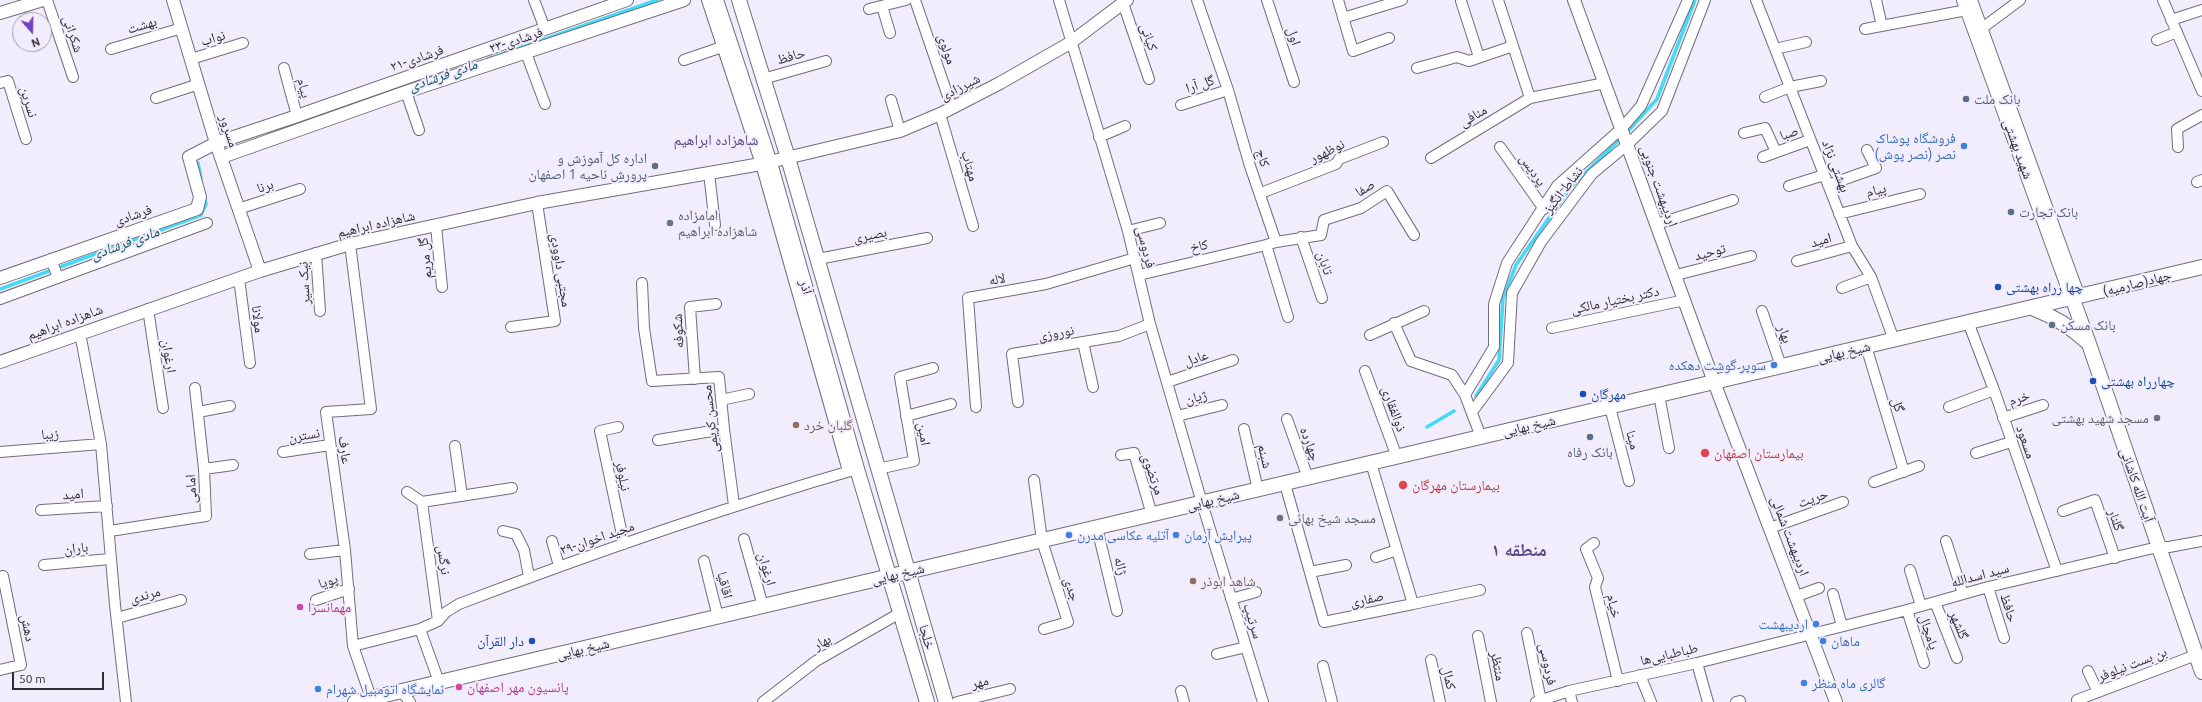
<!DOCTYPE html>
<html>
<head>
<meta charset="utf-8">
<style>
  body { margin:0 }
  #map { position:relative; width:2202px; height:702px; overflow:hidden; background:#f2edfc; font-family:Ubuntu,sans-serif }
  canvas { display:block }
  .north { position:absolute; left:12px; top:12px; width:40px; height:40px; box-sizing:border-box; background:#f2edfc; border:1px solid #a4a0ac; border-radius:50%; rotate:160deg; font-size:11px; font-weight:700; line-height:16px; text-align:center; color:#2f2d33 }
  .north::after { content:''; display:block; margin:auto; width:14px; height:18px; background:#7343bb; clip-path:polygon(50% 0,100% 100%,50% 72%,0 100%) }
  .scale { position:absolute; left:12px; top:672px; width:92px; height:18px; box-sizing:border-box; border:2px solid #2f2d33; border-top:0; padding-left:5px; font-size:12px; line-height:14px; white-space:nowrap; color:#2f2d33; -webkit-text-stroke:3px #f2edfc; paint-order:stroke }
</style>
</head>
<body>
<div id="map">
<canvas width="2202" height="702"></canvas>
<div class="north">N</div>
<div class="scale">50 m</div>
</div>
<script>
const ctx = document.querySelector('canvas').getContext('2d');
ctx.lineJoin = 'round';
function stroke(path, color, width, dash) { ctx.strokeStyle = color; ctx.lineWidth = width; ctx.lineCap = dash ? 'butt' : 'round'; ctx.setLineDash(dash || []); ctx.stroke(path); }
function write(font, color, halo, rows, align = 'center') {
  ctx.font = font + ' Ubuntu,"Noto Naskh Arabic",sans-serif'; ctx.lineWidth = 4; ctx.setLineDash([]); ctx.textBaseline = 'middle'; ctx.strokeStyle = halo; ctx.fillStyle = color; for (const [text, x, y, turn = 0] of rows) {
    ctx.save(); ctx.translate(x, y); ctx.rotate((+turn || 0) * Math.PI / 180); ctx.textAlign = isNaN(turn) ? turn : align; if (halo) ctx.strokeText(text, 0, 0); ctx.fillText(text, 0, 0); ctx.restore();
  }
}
stroke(new Path2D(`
  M488,59L657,0
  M1628,131L1657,99L1695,0
  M198,163L201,178
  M0,289L201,215L206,204L205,198
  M1476,396L1499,360L1503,298L1516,265L1570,188L1621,138
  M1427,427L1454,411`), '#43d9f7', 3.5);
const minor = new Path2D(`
  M47,0L73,77
  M534,0L545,29
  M707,0L761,164L848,471
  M915,0L952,108
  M1059,0L1128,231L1150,324L1202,503L1263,702
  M1197,0L1228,90L1250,166L1276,242L1266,245L1288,317
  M1267,0L1294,82
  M1338,0L1353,51L1389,38
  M1498,0L1530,98
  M1756,0L1852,246L1871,277L1894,340
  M1876,0L1882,26
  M1972,0L2080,297
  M2163,0L2202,91
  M1461,1L1479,57
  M1123,3L1149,79
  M882,6L890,33
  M869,9L906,0
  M1343,18L1402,0
  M2171,20L2202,10
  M1865,29L1967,10
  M1977,32L2020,0
  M2157,40L2177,32
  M111,49L182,28
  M1775,49L1806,42
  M526,53L545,104
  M191,59L243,43
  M684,60L722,47
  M284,68L297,116
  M1417,68L1457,57L1469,61L1513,46
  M763,79L826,61
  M0,83L8,81L26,139
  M406,92L419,130
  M1765,97L1790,87L1821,81
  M156,98L199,84
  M891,100L900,131
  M1181,105L1228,90
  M940,114L973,226
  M1744,133L1765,128L1776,152
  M1099,137L1125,126
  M1500,147L1544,209
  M2178,147L2177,129L2202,115
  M1763,157L1810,140
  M1431,158L1530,98L1605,83
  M709,173L715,225
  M2197,182L2202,180
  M1828,185L1876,168L1867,150
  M1789,186L1824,175
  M1261,193L1336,164L1339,159L1383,142
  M238,209L300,189
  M1839,214L1920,194
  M1657,224L1733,200
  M436,226L442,287
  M1128,231L1160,223
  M1301,237L1322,298
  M1276,242L1321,235L1324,220L1361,208L1387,191L1414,235
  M350,244L371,409L326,412L345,550L353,646L371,698
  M316,253L320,311
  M51,259L58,278
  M818,259L927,238
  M1797,261L1852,246
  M1139,275L1266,245
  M1676,275L1751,256
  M239,278L250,363
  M642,283L644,328L652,381L719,377L724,429L734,505
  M1842,288L1871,277
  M0,299L207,223
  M148,309L163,408
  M1762,311L1781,366
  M1968,322L1994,390L2057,571
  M1394,323L1411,361L1452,375L1465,395L1481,437
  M511,327L555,321L537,203
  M1552,328L1685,300
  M80,333L101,444L115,605L126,702
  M1370,335L1424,311
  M1083,342L1093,387
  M1866,346L1904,472
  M1365,371L1397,457
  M695,379L690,307L716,304
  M1167,382L1233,360
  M1465,395L1494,347V304L1507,263L1557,186L1622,128L1641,106L1688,0
  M1659,395L1669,448
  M721,400L749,394
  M1018,402L1012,354L1119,336L1150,324
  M976,407L968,298L1046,284L1135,258
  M1610,407L1629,481
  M1949,407L1994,390
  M198,412L230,406
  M1472,412L1508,363L1512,293L1541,242L1592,174L1628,144L1662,111L1705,0
  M906,416L951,404
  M1177,416L1222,405
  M2003,418L2043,405
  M1287,419L1308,478
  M618,427L600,431L624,544
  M1244,429L1258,490
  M658,440L724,429
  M455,446L462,496
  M0,452L101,444
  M283,452L330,445
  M1976,453L2011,442
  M1121,455L1134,453L1152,515
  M204,469L233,465
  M878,469L914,461L900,377L933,368
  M1034,480L1042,541L1068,622L1044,629
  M1874,482L1919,466
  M1285,484L1324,622L1413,604L1371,463
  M407,492L422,502
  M422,502L438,621
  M422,502L512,488
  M41,510L107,506
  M2063,511L2095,500L2115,558
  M1097,528L1117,611
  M1770,528L1843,502
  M110,531L206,516L204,469L195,388
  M503,531L516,534L524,550L529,577
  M744,539L763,606
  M552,541L559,566
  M1946,541L1963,594
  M1594,543L1586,549L1598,578L1595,587L1618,681
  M310,554L345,550
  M1376,557L1397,550
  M704,561L718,617
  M44,565L110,559
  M1910,570L1921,606
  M1310,572L1346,565
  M1988,587L2004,638
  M1833,594L1842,626
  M1797,596L1819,588
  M1231,599L1256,592
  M316,600L349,589
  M1935,602L1957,658
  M1413,604L1480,590
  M1907,610L1924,663
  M117,618L181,600
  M420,629L439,682
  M1527,633L1541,701
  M1478,636L1491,702
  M353,646L420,629L438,621L446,612L459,604C590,554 722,508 857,469
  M1217,654L1246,647
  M1431,660L1440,702
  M1697,663L1708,702
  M1323,666L1332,702
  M0,670L21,665L3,576
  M2088,671L2098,692
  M1640,675L1651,702
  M401,691L410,702
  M1181,691L1184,702
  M1569,691L1572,702
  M2077,700L2196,655
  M763,702L816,661L900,613
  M957,702L1010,689
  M1536,702L1569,691L1697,663L1907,610L1988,587L2158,547H2169L2202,541
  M1736,702L1740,701`);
const tertiary = new Path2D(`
  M173,0L216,143L260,271
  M1574,0L1714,382L1836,702
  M0,13L43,0
  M222,157L406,92L684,0
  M0,278L197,209L200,197L189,157L216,143L297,116L627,0
  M0,362L260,271L350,244L537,203L761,164L900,131L940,114L1000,83L1070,43L1127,0`);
const secondary = new Path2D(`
  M716,0L770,163L857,469L927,702
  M739,0L788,158L946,702
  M1964,0L2089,344L2202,672
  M2032,308C2053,316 2071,327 2087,342
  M355,702L2202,267`);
stroke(minor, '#716d7a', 12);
stroke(tertiary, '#716d7a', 14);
stroke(secondary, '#716d7a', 16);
stroke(minor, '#fff', 10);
stroke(tertiary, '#fff', 12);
stroke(secondary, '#fff', 14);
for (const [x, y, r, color] of [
  [1966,99,4,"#5c6f8a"],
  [1964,146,4,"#3f7fe0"],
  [655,166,4,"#5c6f8a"],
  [2011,212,4,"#5c6f8a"],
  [670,223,4,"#6b7280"],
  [1998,287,4,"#1a4fb4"],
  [2052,325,4,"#5c6f8a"],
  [1774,365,4,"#3f7fe0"],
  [2093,381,4,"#1a4fb4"],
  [1583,394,4,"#1a4fb4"],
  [2157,418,4,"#6b7280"],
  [796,425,4,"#8d6e63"],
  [1590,437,4,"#5c6f8a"],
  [1705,453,5,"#e0444e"],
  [1403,485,5,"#e0444e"],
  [1280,518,4,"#6b7280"],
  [1069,535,4,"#3f7fe0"],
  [1176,535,4,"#3f7fe0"],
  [1193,581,4,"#8d6e63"],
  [300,607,4,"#d1479c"],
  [1816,624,4,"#3f7fe0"],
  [532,641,4,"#1a4fb4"],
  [1823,641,4,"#3f7fe0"],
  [1804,683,4,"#3f7fe0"],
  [459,687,4,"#d1479c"],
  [318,689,4,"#3f7fe0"]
]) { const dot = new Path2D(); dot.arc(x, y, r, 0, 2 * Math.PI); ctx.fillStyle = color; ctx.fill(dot); stroke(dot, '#f2edfc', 1.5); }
write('14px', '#2f2d33', '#f2edfc', [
  ["بهشت",142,25,-17],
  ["شکرانی",73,34,71],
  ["اول",1294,36,72],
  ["کیانی",1149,37,71],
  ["نواب",213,38,-17],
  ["۲۳-فرشادی",516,40,-18],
  ["مولوی",947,49,71],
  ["حافظ",791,56,-16],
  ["۲۱-فرشادی",417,58,-19],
  ["گل آرا",1200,84,-18],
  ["شیرزادی",960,87,-27],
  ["پیام",304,88,75],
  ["نسرین",29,102,73],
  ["منافی",1473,116,-31],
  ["مسرور",229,131,72],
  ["صبا",1789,133,-20],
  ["شهید بهشتی",2018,149,70],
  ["نوظهور",1327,151,-26],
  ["کاج",1263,158,72],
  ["مهتاب",970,166,74],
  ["بهشتی نژاد",1836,166,69],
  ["پردیس",1533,170,55],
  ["برنا",265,186,-18],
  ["اردیبهشت جنوبی",1659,186,70],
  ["صفا",1365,188,-32],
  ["نشاط انگیز",1563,190,-52],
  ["پیام",1876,190,-14],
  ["فرشادی",133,215,-19],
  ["شاهزاده ابراهیم",376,224,-13],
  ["بصیری",870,235,-11],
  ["امید",1821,240,-16],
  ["کاخ",1199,246,-13],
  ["فردوسی",1146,247,76],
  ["توحید",1710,252,-15],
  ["گل مریم",425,258,-96],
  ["تابان",1325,263,71],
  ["مجتبی داوودی",561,270,81],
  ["لاله",997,279,-10],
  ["نیک سیر",304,283,-93],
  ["جهاد(صارمیه)",2137,283,-14],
  ["آذر",806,287,74],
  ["دکتر بختیار مالکی",1615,300,-12],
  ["مولانا",258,319,83],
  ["شاهزاده ابراهیم",65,322,-20],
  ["شکوفه",678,331,-93],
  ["نوروزی",1056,333,-10],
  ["بهار",1785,334,70],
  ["شیخ بهایی",1844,352,-13],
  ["ارغوان",169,356,81],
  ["عادل",1196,358,-18],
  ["ژیان",1196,397,-14],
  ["خرم",2019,398,-19],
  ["گل",1898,405,73],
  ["ذوالفقاری",1394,409,70],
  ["محسن کریمی",710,419,-96],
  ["شیخ بهایی",1529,426,-13],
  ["زیبا",50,434,-4],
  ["امین",924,434,81],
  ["نسترن",304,435,-9],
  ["مینا",1633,440,75],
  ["مسعود",2026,442,71],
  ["چهارده",1310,444,70],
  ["عارف",345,450,82],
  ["شبنم",1265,456,77],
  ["مرتضوی",1153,474,71],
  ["نیلوفر",623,476,78],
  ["آیت الله کاشانی",2137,485,71],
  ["امامی",191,489,-93],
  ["امید",73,494,-4],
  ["حریت",1813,498,-20],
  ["شیخ بهایی",1213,500,-13],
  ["گلنار",2116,520,71],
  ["اردیبهشت شمالی",1790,536,69],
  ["۲۹-مجید اخوان",597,538,-19],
  ["باران",76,548,-6],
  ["نرگس",444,560,82],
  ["ژاله",1121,566,76],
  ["ارغوان",767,569,74],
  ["شیخ بهایی",898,574,-13],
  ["سید اسدالله",1980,575,-15],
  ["پویا",328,581,-18],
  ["اقاقیا",725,585,76],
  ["جدی",1072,589,72],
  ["مرندی",145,595,-15],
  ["صفاری",1367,599,-12],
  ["خیام",1614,606,77],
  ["حافظ",2009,608,72],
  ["سرتیپ",1253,621,73],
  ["گلشهر",1959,625,68],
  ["دهش",28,628,79],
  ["پامچال",1929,632,72],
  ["خلجا",927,637,74],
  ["بهار",822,642,-30],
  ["شیخ بهایی",583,649,-13],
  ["طباطبایی‌ها",1669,654,-13],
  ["فردوسی",1548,664,79],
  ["بن بست نیلوفر",2132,664,-21],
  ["منتظر",1498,666,79],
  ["کمال",1449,678,77],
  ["مهر",980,682,-13]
]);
write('14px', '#4e5e75', '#f2edfc', [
  ["بانک ملت",1974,99],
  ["اداره کل آموزش و",647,158,"right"],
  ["پرورش ناحیه 1 اصفهان",647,174,"right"],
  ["بانک تجارت",2019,212],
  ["بانک مسکن",2060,325],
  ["بانک رفاه",1590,452,"center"]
], 'left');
write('14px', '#366cbe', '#f2edfc', [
  ["فروشگاه پوشاک",1956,138,"right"],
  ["نصر (نصر پوش)",1956,154,"right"],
  ["سوپر گوشت دهکده",1766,365,"right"],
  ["آتلیه عکاسی مدرن",1077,535],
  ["پیرایش آرمان",1184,535],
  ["اردیبهشت",1808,624,"right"],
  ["ماهان",1831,641],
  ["گالری ماه منظر",1812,683],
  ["نمایشگاه اتومبیل شهرام",326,689]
], 'left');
write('14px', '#5b616d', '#f2edfc', [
  ["امامزاده",678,215],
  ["شاهزاده ابراهیم",678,231],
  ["مسجد شهید بهشتی",2149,418,"right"],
  ["مسجد شیخ بهائی",1288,518]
], 'left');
write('14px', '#164399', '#f2edfc', [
  ["چها رراه بهشتی",2006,287],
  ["چهارراه بهشتی",2101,381],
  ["مهرگان",1591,394],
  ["دار القرآن",524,641,"right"]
], 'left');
write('14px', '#785e54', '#f2edfc', [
  ["گلبان خرد",804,425],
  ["شاهد ابوذر",1201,581]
], 'left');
write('14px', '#be3a42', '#f2edfc', [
  ["بیمارستان اصفهان",1714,453],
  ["بیمارستان مهرگان",1412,485]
], 'left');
write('14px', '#b23c85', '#f2edfc', [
  ["مهمانسرا",308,607],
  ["پانسیون مهر اصفهان",467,687]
], 'left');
write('italic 15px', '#13515e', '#f2edfc', [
  ["مادی فرشادی",443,75,-19],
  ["مادی فرشادی",125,243,-20]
]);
write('15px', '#5a4683', '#f2edfc', [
  ["شاهزاده ابراهیم",716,140]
]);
write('bold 18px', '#5a4683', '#f2edfc', [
  ["منطقه ۱",1519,550]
]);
</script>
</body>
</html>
